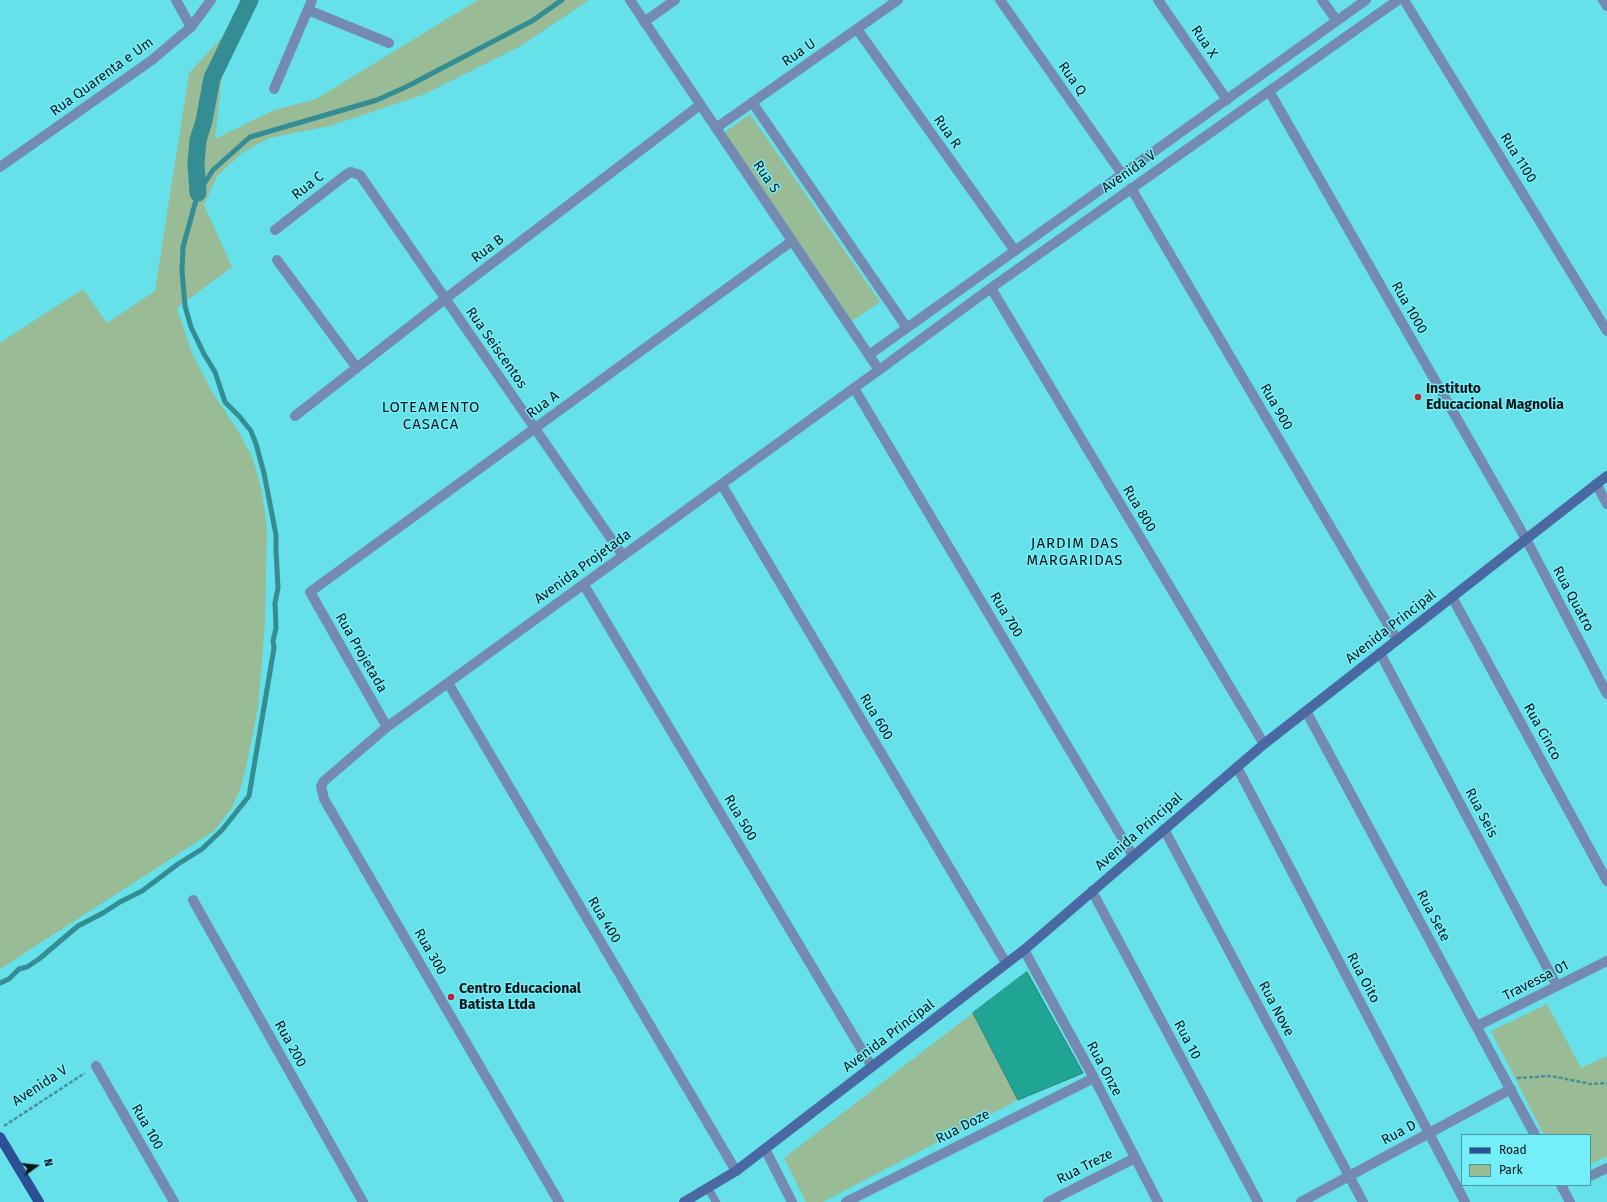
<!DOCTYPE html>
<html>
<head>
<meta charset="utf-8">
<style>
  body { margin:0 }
  #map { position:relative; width:1607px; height:1202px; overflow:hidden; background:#66e1ea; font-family:"Fira Sans",sans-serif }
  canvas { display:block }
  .legend { position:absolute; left:1461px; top:1134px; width:130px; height:52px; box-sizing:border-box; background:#74eef8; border:1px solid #46979e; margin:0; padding:5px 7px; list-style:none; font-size:12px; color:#001416 }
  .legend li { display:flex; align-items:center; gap:8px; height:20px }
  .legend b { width:20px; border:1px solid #46979e }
  .north { position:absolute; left:16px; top:1146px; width:40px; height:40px; -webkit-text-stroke:3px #74eef8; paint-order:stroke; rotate:75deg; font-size:11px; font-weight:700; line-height:16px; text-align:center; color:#001416 }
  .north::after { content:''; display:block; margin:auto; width:14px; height:18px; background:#001416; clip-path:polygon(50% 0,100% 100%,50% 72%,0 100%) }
</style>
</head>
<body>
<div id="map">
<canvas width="1607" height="1202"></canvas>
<ul class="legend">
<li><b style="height:5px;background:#2c5096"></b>Road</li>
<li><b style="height:11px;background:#99bb95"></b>Park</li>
</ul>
<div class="north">N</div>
</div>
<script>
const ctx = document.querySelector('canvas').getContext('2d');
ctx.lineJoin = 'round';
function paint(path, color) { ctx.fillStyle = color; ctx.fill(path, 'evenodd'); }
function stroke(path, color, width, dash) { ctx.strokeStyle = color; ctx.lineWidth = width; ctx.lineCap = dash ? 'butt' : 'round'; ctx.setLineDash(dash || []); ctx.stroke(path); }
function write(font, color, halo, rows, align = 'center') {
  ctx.font = font + ' "Fira Sans",sans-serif'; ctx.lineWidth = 3; ctx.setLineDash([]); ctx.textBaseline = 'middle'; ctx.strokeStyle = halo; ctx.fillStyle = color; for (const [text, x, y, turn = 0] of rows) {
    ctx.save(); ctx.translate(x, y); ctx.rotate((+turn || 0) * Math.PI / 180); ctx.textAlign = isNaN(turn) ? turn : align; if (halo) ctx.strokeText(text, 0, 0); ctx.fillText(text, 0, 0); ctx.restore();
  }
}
paint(new Path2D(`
  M478,0H589L519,47L425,94L330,126L269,138L242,153L217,176L204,205L232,267L177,308L192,353L214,395L240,434L253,459L262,492L267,528L265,623L258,708L246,768L240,790L231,809L214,831L0,969V343L83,289L107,323L155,291L189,73L227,32L215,139L274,110L316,99Z
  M750,114L880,302L852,321L725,132Z
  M1547,1004L1581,1068L1607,1056V1156L1590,1165V1135H1544L1491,1031Z
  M973,1013L1018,1100L823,1202H806L784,1158Z`), '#99bb95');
stroke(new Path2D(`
  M0,983L9,979L19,969L27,967L39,959L78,926L103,913L120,902L142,891L178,864L202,849L222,830L249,796L274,648L273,641L276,628L275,603L278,588L276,550V535L264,473L256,444L251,431L239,416L225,402L215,372L204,354L191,327L185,306L182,271L183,247L198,193L213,170L250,137L377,100L406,87L532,21L562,0`), '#338d93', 5);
stroke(new Path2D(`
  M198,193L196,163L198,140L204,121L212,78L250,0`), '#338d93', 17);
const building = new Path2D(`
  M1027,972L1083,1073L1018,1100L973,1013Z`);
paint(building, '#20a594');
stroke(building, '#258377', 1);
stroke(new Path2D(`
  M1517,1078L1551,1076L1591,1084L1607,1083
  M4,1126L85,1073`), '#40949a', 2.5, [4, 2]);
stroke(new Path2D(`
  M708,1188L716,1202`), '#748ab1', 8);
stroke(new Path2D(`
  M176,0L191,27
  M1000,0L1122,174
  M1158,0L1227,100
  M1322,0L1337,21
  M1404,0L1607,331
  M1603,0L1607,6
  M308,10L389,43
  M644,22L675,0
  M857,29L1015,251
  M274,89L312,0
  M1269,91L1526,539L1607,694
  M752,102L907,328
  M716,128L898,0
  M1131,188L1397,640
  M275,230L347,174L351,172L360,175L623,556
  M277,260L357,368
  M991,288L1264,744
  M869,355L1366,0
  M879,370L991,288L1398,0
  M295,416L445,299L700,105
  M1596,484L1607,504
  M722,485L1006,963
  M584,585L872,1067
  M1452,597L1607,881
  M1380,653L1557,986
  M448,683L736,1171
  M1306,711L1535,1135
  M387,727L310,592L792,241
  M1237,767L1465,1202
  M1164,829L1363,1202
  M1092,891L1258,1202
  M193,900L363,1202
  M1024,950L1094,1078L1158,1202
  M1477,1026L1607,961
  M96,1066L174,1202
  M765,1149L792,1202
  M1590,1176L1607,1168
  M1561,1185L1570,1202
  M559,1202L324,799L321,786L324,781L387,727L854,388
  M846,1202L1094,1078
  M1048,1202L1135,1158
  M1301,1202L1511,1089`), '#748ab1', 10);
stroke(new Path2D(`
  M630,0L879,370L854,388L1133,856
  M0,167L152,60L191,27L211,0`), '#748ab1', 10);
stroke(new Path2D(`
  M684,1202L736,1171L1024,950L1264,744L1607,476`), '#4a69a2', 10);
stroke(new Path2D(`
  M0,1137L39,1202`), '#2c5096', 10);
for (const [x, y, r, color] of [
  [1418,397,4,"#b82734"],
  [451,997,4,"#b82734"]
]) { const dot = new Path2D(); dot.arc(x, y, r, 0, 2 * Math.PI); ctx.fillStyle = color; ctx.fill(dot); stroke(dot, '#74eef8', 1.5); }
write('14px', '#001416', '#74eef8', [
  ["Rua X",1204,42,56],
  ["Rua U",799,53,-35],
  ["Rua Quarenta e Um",102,77,-36],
  ["Rua Q",1072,79,55],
  ["Rua R",947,132,55],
  ["Rua 1100",1518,158,58],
  ["Avenida V",1129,172,-35],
  ["Rua S",766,177,56],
  ["Rua C",308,186,-38],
  ["Rua B",488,249,-37],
  ["Rua 1000",1409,308,60],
  ["Rua Seiscentos",496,348,55],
  ["Rua A",543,405,-36],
  ["Rua 900",1276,407,60],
  ["Rua 800",1139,509,59],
  ["Avenida Projetada",583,567,-36],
  ["Rua Quatro",1573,599,62],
  ["Rua 700",1006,615,59],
  ["Avenida Principal",1391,627,-38],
  ["Rua Projetada",361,653,60],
  ["Rua 600",876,717,59],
  ["Rua Cinco",1542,732,61],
  ["Rua Seis",1481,813,62],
  ["Rua 500",740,818,59],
  ["Avenida Principal",1139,832,-41],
  ["Rua Sete",1433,916,62],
  ["Rua 400",604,920,59],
  ["Rua 300",430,952,60],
  ["Rua Oito",1363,978,62],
  ["Travessa 01",1536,981,-27],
  ["Rua Nove",1276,1009,62],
  ["Avenida Principal",889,1036,-37],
  ["Rua 10",1187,1040,62],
  ["Rua 200",290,1044,61],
  ["Rua Onze",1104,1069,62],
  ["Avenida V",40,1086,-33],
  ["Rua 100",147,1127,60],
  ["Rua Doze",963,1127,-27],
  ["Rua D",1399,1133,-28],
  ["Rua Treze",1085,1167,-27]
]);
write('bold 14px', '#001416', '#74eef8', [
  ["Instituto",1426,389],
  ["Educacional Magnolia",1426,405],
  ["Centro Educacional",459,989],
  ["Batista Ltda",459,1005]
], 'left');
ctx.letterSpacing = '1px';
write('15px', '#001416', '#74eef8', [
  ["LOTEAMENTO",431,408],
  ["CASACA",431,425],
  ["JARDIM DAS",1075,544],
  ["MARGARIDAS",1075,561]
]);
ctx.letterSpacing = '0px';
</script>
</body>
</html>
